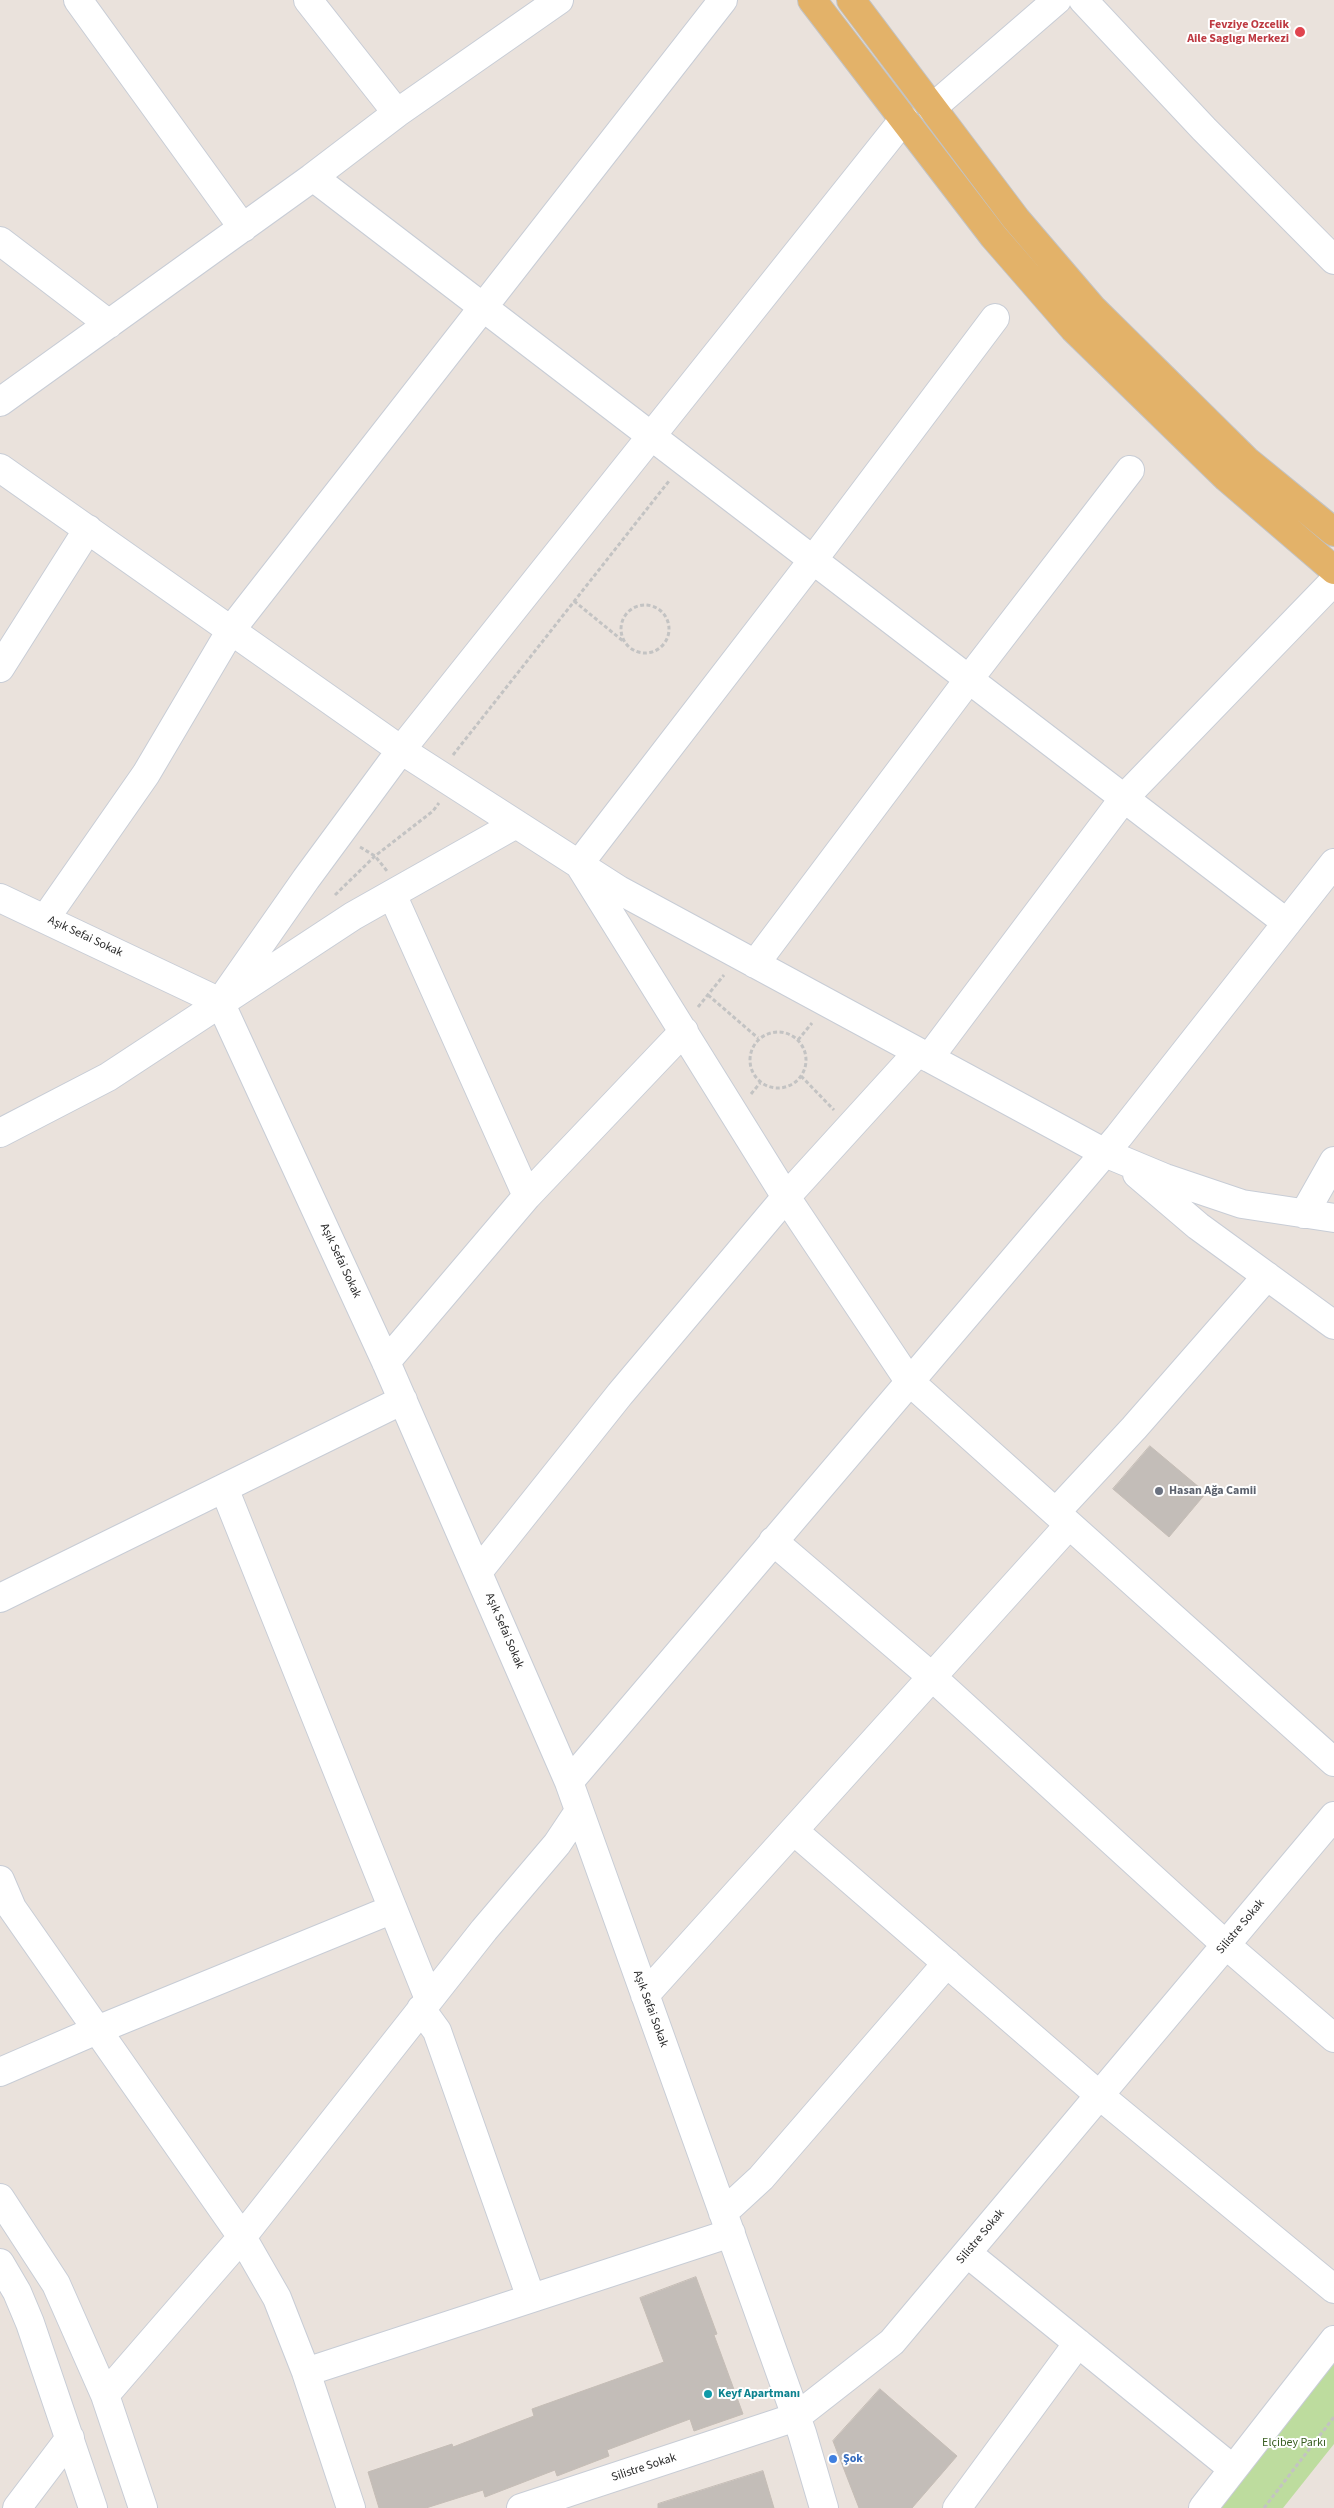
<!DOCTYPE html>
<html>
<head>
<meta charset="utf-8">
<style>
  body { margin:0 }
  canvas { display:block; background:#eae2dc }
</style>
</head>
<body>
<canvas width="1334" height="2508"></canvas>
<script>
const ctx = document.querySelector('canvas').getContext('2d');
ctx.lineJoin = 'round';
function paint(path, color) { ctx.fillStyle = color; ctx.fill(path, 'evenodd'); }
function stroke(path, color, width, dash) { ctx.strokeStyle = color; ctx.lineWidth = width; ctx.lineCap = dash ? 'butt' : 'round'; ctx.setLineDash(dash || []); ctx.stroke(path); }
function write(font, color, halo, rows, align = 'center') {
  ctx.font = font + ' "Source Sans 3",sans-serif'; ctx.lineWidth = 4; ctx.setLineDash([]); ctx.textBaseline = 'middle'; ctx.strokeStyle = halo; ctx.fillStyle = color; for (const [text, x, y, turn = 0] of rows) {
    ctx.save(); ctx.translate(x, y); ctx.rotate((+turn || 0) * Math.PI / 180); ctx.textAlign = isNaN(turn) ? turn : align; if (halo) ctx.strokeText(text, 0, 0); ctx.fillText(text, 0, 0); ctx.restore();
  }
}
paint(new Path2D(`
  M1334,2340V2444L1283,2508H1203Z`), '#bddc9e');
const building = new Path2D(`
  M1150,1446L1206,1493L1169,1537L1113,1489Z
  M696,2277L717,2334L714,2335L743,2414L694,2431L690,2419L607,2450L609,2456L557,2476L555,2470L485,2497L483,2490L426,2508H379L368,2472L452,2444L453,2447L534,2416L532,2409L664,2362L640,2298Z
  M880,2389L957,2456L912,2508H859L833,2441Z
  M763,2471L774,2508H658V2504Z`);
paint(building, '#c3bdb8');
stroke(building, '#c5bdb6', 1);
const minor = new Path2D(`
  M78,0L243,228
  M308,0L397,113
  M1083,0L1204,129L1334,260
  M932,108L1057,0
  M313,177L1287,923
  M0,241L109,324
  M995,318L813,560L579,864L786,1197L909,1381L1334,1762
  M0,402L313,177L397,113L559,0
  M0,468L401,750L619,890L1105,1153L1165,1178L1242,1204L1334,1218
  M0,668L88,529
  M392,894L527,1196
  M0,898L220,1002L386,1362L569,1782L802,2433L824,2508
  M45,919L146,774L231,630L723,0
  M755,964L969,679L1130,470
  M220,1002L306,879L401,750L904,119
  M929,1058L1124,798L1334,581
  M0,1133L108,1077L353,916L516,824
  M1137,1174L1198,1226L1334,1325
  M1304,1214L1334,1161
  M386,1362L527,1196L684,1031
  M224,1488L429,1999
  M1056,1512L1134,1428L1267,1276
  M773,1541L931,1676L1226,1945L1334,2038
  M478,1572L620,1394L786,1197L918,1052
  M0,1598L403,1400
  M569,1782L1119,1136L1334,863
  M794,1831L1099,2095L1334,2289
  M0,1880L12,1908L242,2237L277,2298L306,2372L351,2508
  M645,1995L1069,1525
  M421,2009L437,2031L531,2298
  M0,2072L97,2030L393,1909
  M0,2198L56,2284L105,2395L143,2508
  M723,2213L761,2178L947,1963
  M967,2253L1233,2469
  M0,2263L17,2292L30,2323L93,2508
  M306,2372L731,2233
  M105,2395L242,2237L484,1930L557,1844L579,1811
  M17,2508L70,2438
  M521,2508L796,2417L892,2342L1334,1816
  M957,2508L1078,2343
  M1203,2508L1334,2340`);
const major = new Path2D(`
  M812,0L994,237L1074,329L1227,478L1334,570
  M851,0L1016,219L1093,309L1246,460L1334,532`);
stroke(minor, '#c8cdd6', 30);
stroke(major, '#c3c3c3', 30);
stroke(new Path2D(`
  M574,601L623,641
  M621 629a24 24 0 1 1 48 0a24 24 0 1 1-48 0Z
  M453,755L669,481
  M360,847L375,856L387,871
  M335,895L375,856L433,811L439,803
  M708,995L758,1038
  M698,1007L724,975
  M750 1060a28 28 0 1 1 56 0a28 28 0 1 1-56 0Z
  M798,1040L812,1023
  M801,1076L834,1110
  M751,1094L760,1083
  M1264,2508L1334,2417`), '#c3c3c3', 3, [4, 2.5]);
stroke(minor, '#fff', 28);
stroke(major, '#e3b269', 28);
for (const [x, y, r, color] of [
  [1300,32,6,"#e0444e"],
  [1159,1491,5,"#6b7280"],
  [708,2394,5,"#0f9aa8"],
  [833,2459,5,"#3f7fe0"]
]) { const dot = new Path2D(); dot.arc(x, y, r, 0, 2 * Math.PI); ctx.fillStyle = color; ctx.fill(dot); stroke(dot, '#fff', 2); }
write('bold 12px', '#be3a42', '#fff', [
  ["Fevziye Ozcelik",1289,25],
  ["Aile Saglıgı Merkezi",1289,39]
], 'right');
write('12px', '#292929', '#fff', [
  ["Aşık Sefai Sokak",85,937,25],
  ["Aşık Sefai Sokak",340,1261,65],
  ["Aşık Sefai Sokak",504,1631,67],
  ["Silistre Sokak",1241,1927,-50],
  ["Aşık Sefai Sokak",650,2009,70],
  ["Silistre Sokak",981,2237,-50],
  ["Silistre Sokak",644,2468,-18]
]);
write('bold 12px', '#5b616d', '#fff', [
  ["Hasan Ağa Camii",1169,1491]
], 'left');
write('bold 12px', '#0d838f', '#fff', [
  ["Keyf Apartmanı",718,2394]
], 'left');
write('12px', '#385f21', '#fff', [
  ["Elçibey Parkı",1294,2443]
]);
write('bold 12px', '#366cbe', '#fff', [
  ["Şok",843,2459]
], 'left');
</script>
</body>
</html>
